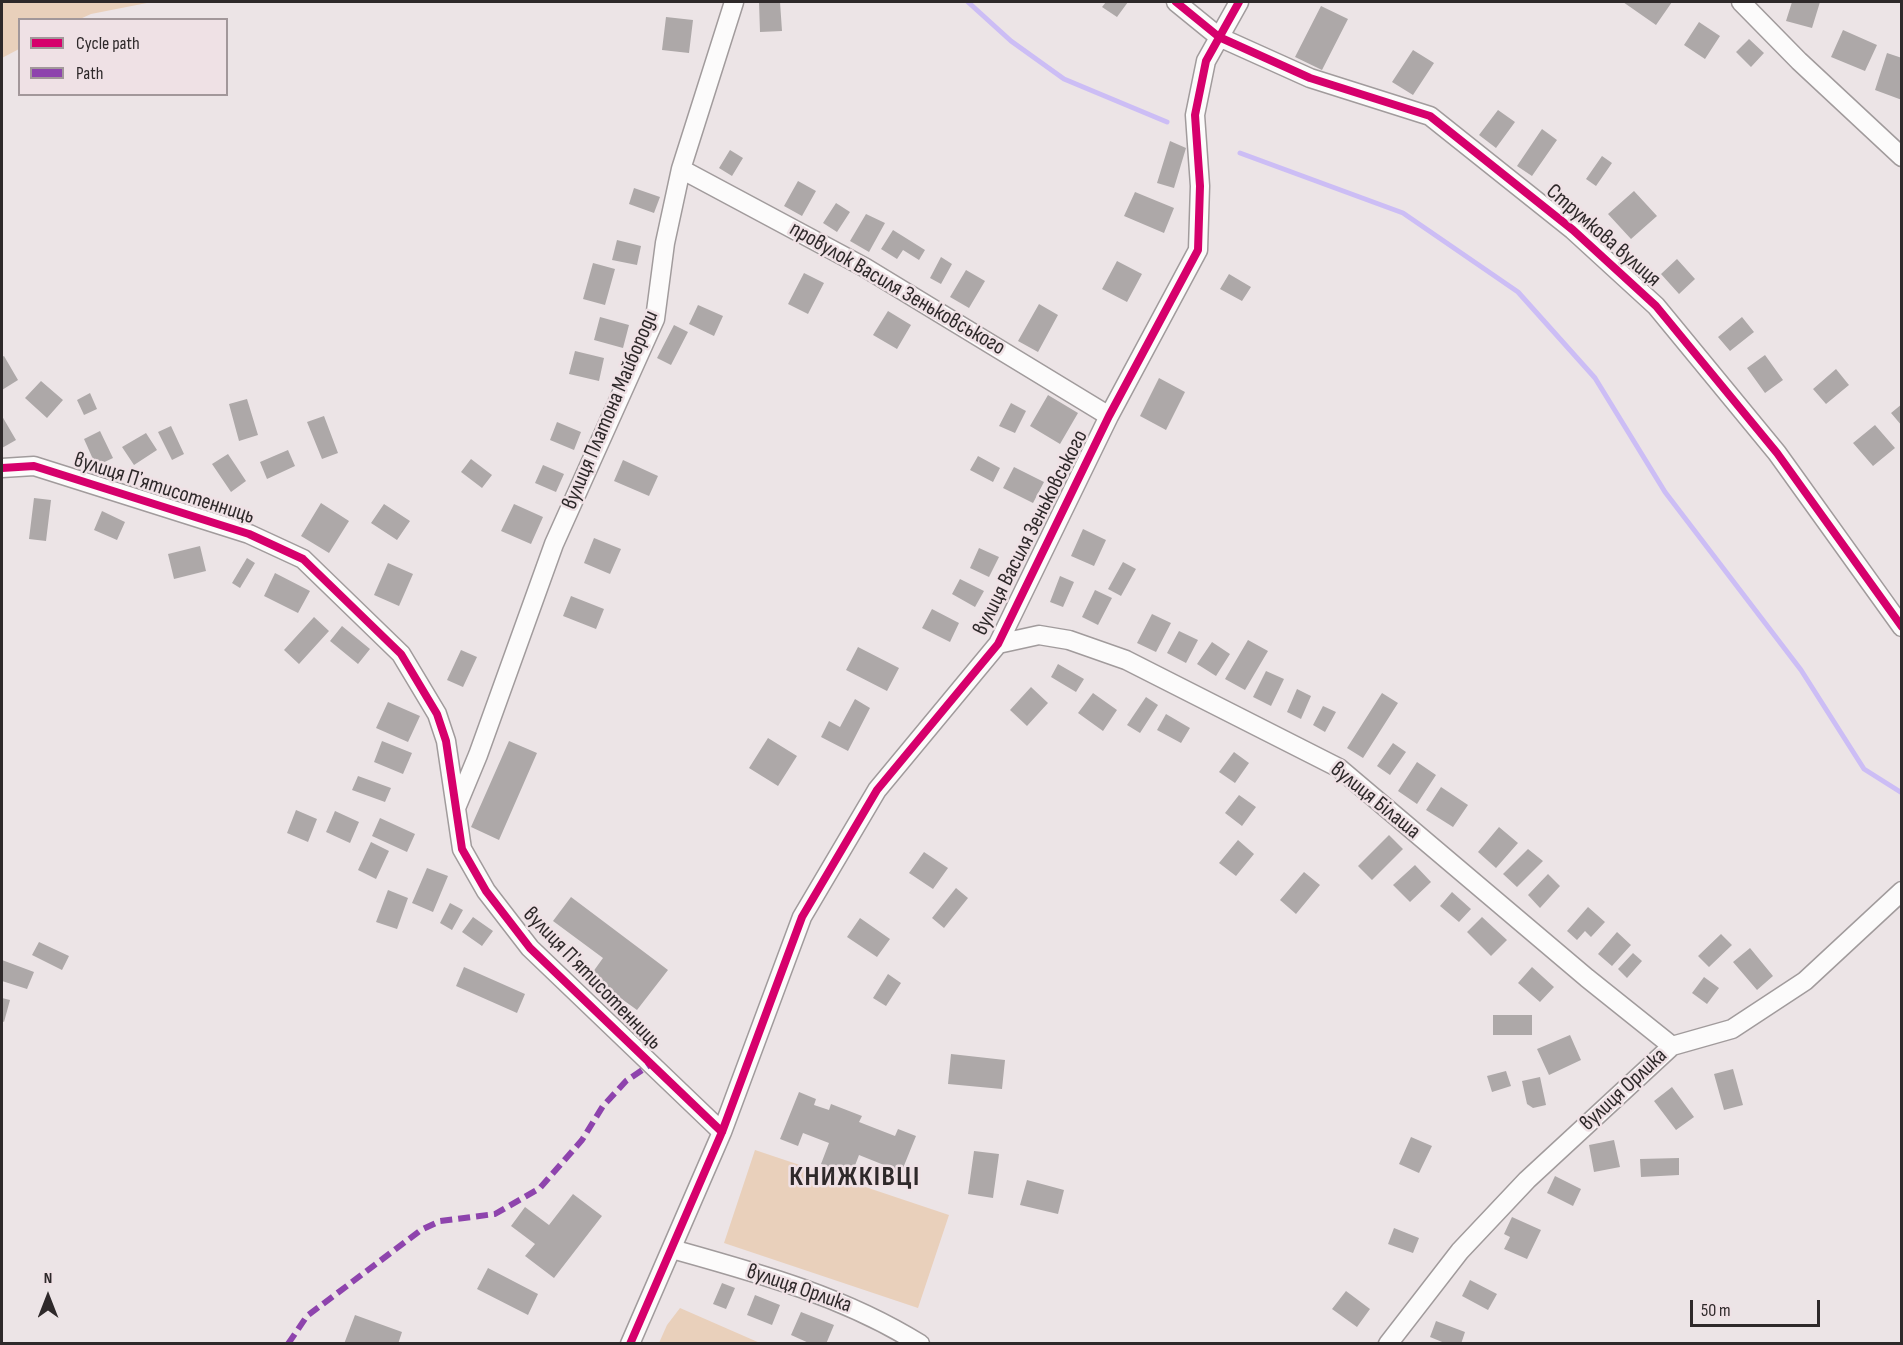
<!DOCTYPE html>
<html>
<head>
<meta charset="utf-8">
<style>
  body { margin:0 }
  #map { position:relative; width:1903px; height:1345px; overflow:hidden; background:#ece4e6; font-family:"Sofia Sans Condensed",sans-serif }
  canvas { display:block }
  .frame { position:absolute; inset:0; border:3px solid #2e292a; pointer-events:none }
  .legend { position:absolute; left:18px; top:18px; width:210px; height:78px; box-sizing:border-box; background:#efe1e5; border:2px solid #a2979a; margin:0; padding:8px 10px; list-style:none; font-size:18px; color:#2e292a }
  .legend li { display:flex; align-items:center; gap:12px; height:30px }
  .legend b { width:30px; border:2px solid #a2979a }
  .north { position:absolute; left:18px; top:1267px; width:60px; height:60px; -webkit-text-stroke:4px #efe1e5; paint-order:stroke; rotate:0deg; font-size:16px; font-weight:700; line-height:24px; text-align:center; color:#2e292a }
  .north::after { content:''; display:block; margin:auto; width:21px; height:27px; background:#2e292a; clip-path:polygon(50% 0,100% 100%,50% 72%,0 100%) }
  .scale { position:absolute; left:1690px; top:1300px; width:130px; height:27px; box-sizing:border-box; border:3px solid #2e292a; border-top:0; padding-left:8px; font-size:18px; line-height:21px; white-space:nowrap; color:#2e292a; -webkit-text-stroke:4px #efe1e5; paint-order:stroke }
</style>
</head>
<body>
<div id="map">
<canvas width="1903" height="1345"></canvas>
<div class="frame"></div>
<ul class="legend">
<li><b style="height:8px;background:#d6006c"></b>Cycle path</li>
<li><b style="height:8px;background:#8e44ad"></b>Path</li>
</ul>
<div class="north">N</div>
<div class="scale">50 m</div>
</div>
<script>
const ctx = document.querySelector('canvas').getContext('2d');
ctx.lineJoin = 'round';
function paint(path, color) { ctx.fillStyle = color; ctx.fill(path, 'evenodd'); }
function stroke(path, color, width, dash) { ctx.strokeStyle = color; ctx.lineWidth = width; ctx.lineCap = dash ? 'butt' : 'round'; ctx.setLineDash(dash || []); ctx.stroke(path); }
function write(font, color, halo, rows, align = 'center') {
  ctx.font = font + ' "Sofia Sans Condensed",sans-serif'; ctx.lineWidth = 5; ctx.setLineDash([]); ctx.textBaseline = 'middle'; ctx.strokeStyle = halo; ctx.fillStyle = color; for (const [text, x, y, turn = 0] of rows) {
    ctx.save(); ctx.translate(x, y); ctx.rotate((+turn || 0) * Math.PI / 180); ctx.textAlign = isNaN(turn) ? turn : align; if (halo) ctx.strokeText(text, 0, 0); ctx.fillText(text, 0, 0); ctx.restore();
  }
}
paint(new Path2D(`
  M2,2H152L91,14L80,19L20,20L19,49L2,58Z
  M755,1150L949,1215L918,1308L724,1243Z
  M680,1308L760,1343H659L667,1325Z`), '#e9d0bb');
stroke(new Path2D(`
  M968,2L1011,41L1064,79L1167,122
  M1240,153L1403,213L1518,292L1595,378L1665,492L1801,670L1864,769L1902,793`), '#ccbdf5', 5);
paint(new Path2D(`
  M759,2H780L782,31L760,32Z
  M1106,2H1128L1117,17L1102,7Z
  M1623,2H1672L1656,25Z
  M1792,2H1820L1812,28L1786,21Z
  M1321,6L1348,19L1322,70L1295,57Z
  M666,17L693,20L689,53L662,50Z
  M1699,22L1720,36L1705,59L1684,45Z
  M1843,30L1877,45L1865,71L1831,57Z
  M1749,39L1764,53L1751,67L1736,52Z
  M1413,50L1434,63L1413,95L1392,82Z
  M1887,53L1902,58V100L1875,90Z
  M1498,110L1515,122L1496,148L1479,135Z
  M1542,129L1557,140L1532,176L1517,166Z
  M1170,141L1186,148L1174,188L1157,183Z
  M730,150L743,158L732,176L719,168Z
  M1602,156L1612,163L1596,186L1586,179Z
  M798,181L816,191L802,216L784,206Z
  M634,188L660,197L654,213L629,204Z
  M1634,191L1657,216L1631,239L1608,214Z
  M1135,192L1174,208L1164,233L1124,216Z
  M836,203L850,212L837,232L823,223Z
  M866,214L885,223L869,252L850,241Z
  M893,230L925,250L919,260L903,250L897,259L881,249Z
  M617,240L641,246L637,265L612,260Z
  M941,257L952,264L941,284L930,278Z
  M1677,259L1695,279L1679,294L1661,274Z
  M1117,261L1142,274L1127,302L1102,289Z
  M593,263L615,269L605,305L583,299Z
  M966,270L985,281L969,308L950,297Z
  M804,273L824,283L808,314L788,304Z
  M1229,274L1251,287L1242,301L1220,289Z
  M1039,304L1058,315L1038,352L1018,341Z
  M698,305L723,316L714,336L689,324Z
  M888,311L911,325L897,349L873,335Z
  M600,317L629,325L623,348L594,340Z
  M1742,317L1754,332L1730,351L1718,337Z
  M674,325L688,332L671,365L657,358Z
  M575,351L604,358L599,381L569,374Z
  M1765,355L1783,380L1765,393L1747,368Z
  M4,356L18,380L2,390V357Z
  M1836,369L1849,385L1826,404L1813,389Z
  M1159,378L1185,392L1166,430L1140,416Z
  M41,381L63,400L47,418L25,398Z
  M90,393L97,409L84,415L77,400Z
  M1048,395L1078,413L1060,444L1030,426Z
  M247,399L258,435L239,441L229,404Z
  M1011,403L1026,411L1015,433L999,426Z
  M1902,404V426L1891,413Z
  M2,416L16,440L2,448Z
  M324,416L338,453L322,459L307,422Z
  M557,422L581,432L574,450L550,440Z
  M1875,425L1895,448L1873,466L1853,443Z
  M171,426L184,454L172,460L158,432Z
  M100,431L113,458L96,466L84,439Z
  M146,433L157,450L134,465L122,447Z
  M288,450L295,466L267,479L260,462Z
  M228,454L246,481L231,492L212,464Z
  M978,456L1000,468L993,482L970,470Z
  M471,459L492,475L482,488L461,472Z
  M623,460L658,476L649,496L614,481Z
  M543,465L564,474L556,492L535,483Z
  M1014,467L1044,482L1033,503L1003,488Z
  M34,498L51,500L46,541L29,539Z
  M321,503L349,521L329,553L301,536Z
  M384,504L410,521L397,540L371,523Z
  M514,504L543,517L531,544L501,531Z
  M102,511L125,522L117,540L94,530Z
  M1083,529L1106,540L1094,566L1071,556Z
  M594,538L621,549L610,574L584,563Z
  M200,546L206,571L174,579L168,554Z
  M979,548L999,557L989,577L970,568Z
  M247,558L255,563L240,588L232,583Z
  M1123,562L1136,569L1121,596L1108,589Z
  M388,563L413,574L399,606L374,595Z
  M275,573L310,591L298,613L264,596Z
  M1060,576L1074,582L1063,607L1050,602Z
  M960,579L984,591L975,607L952,594Z
  M1095,590L1112,598L1098,625L1082,617Z
  M571,596L604,609L596,629L563,616Z
  M932,609L959,623L950,642L922,628Z
  M1152,614L1171,623L1156,652L1137,643Z
  M314,617L329,631L299,664L284,650Z
  M342,626L370,649L358,664L330,641Z
  M1179,631L1198,640L1186,663L1167,653Z
  M1248,640L1268,651L1245,690L1225,679Z
  M1212,642L1230,654L1216,676L1197,664Z
  M858,647L899,668L887,691L846,670Z
  M461,650L477,657L463,687L447,680Z
  M1058,664L1084,679L1076,692L1051,677Z
  M1266,671L1284,679L1271,706L1253,697Z
  M1031,687L1048,703L1027,726L1010,710Z
  M1297,689L1311,696L1301,719L1287,712Z
  M1093,693L1117,710L1103,731L1078,713Z
  M1382,693L1398,703L1363,758L1347,748Z
  M1146,697L1158,705L1140,733L1127,725Z
  M855,699L870,708L848,751L821,737L829,721L840,727Z
  M388,702L420,716L408,742L376,728Z
  M1323,706L1336,712L1325,732L1313,725Z
  M1166,714L1190,728L1181,743L1157,730Z
  M768,738L797,756L778,786L749,768Z
  M382,741L412,753L403,774L374,762Z
  M509,741L537,753L499,840L471,827Z
  M1393,743L1406,752L1390,775L1377,766Z
  M1234,752L1249,763L1235,783L1219,772Z
  M1417,762L1436,775L1417,804L1398,791Z
  M358,776L391,788L385,802L352,790Z
  M1441,787L1468,805L1453,827L1426,810Z
  M1239,795L1256,807L1242,826L1225,813Z
  M296,810L317,819L308,842L287,833Z
  M335,811L359,822L350,843L326,832Z
  M380,818L415,834L407,852L372,836Z
  M1499,827L1518,843L1496,868L1478,852Z
  M1389,835L1403,849L1372,880L1358,866Z
  M1238,840L1254,854L1236,876L1219,863Z
  M371,842L389,851L376,879L358,870Z
  M1528,849L1543,861L1517,887L1503,874Z
  M924,852L948,868L933,889L909,873Z
  M1415,865L1431,882L1410,902L1393,885Z
  M427,868L448,876L433,912L412,903Z
  M1304,872L1320,885L1296,914L1280,900Z
  M1548,874L1560,886L1540,908L1528,895Z
  M956,888L968,898L944,928L932,918Z
  M388,890L408,898L397,929L376,922Z
  M1452,892L1471,909L1459,922L1440,906Z
  M571,897L668,970L637,1010L590,976L603,958L553,921Z
  M450,903L463,910L452,930L440,923Z
  M1588,907L1605,922L1591,937L1585,931L1577,940L1567,931Z
  M473,917L493,931L482,946L462,932Z
  M1482,917L1507,940L1491,956L1467,932Z
  M860,918L890,939L877,957L847,937Z
  M1617,932L1631,945L1612,966L1598,954Z
  M1721,934L1732,945L1709,967L1698,956Z
  M39,942L69,956L62,970L32,955Z
  M1750,948L1773,976L1757,990L1733,962Z
  M1633,953L1642,961L1627,978L1618,969Z
  M2,960L34,972L27,989L2,981Z
  M464,967L525,994L517,1013L456,986Z
  M1532,967L1554,987L1540,1002L1518,983Z
  M888,974L901,983L886,1006L873,998Z
  M1704,977L1719,988L1707,1004L1692,993Z
  M2,998L10,1000L4,1022L2,1021Z
  M1493,1015H1532V1035H1493Z
  M1570,1035L1581,1060L1549,1075L1537,1049Z
  M951,1054L1005,1060L1002,1089L948,1084Z
  M1733,1069L1743,1105L1724,1110L1714,1074Z
  M1506,1071L1511,1086L1492,1092L1487,1076Z
  M1540,1077L1546,1105L1533,1108L1527,1104L1522,1081Z
  M1672,1087L1694,1117L1676,1130L1654,1101Z
  M799,1092L816,1099L814,1105L829,1110L831,1104L862,1116L859,1122L895,1136L898,1129L916,1136L897,1183L880,1176L884,1165L859,1155L851,1176L821,1164L829,1143L803,1133L798,1146L780,1139Z
  M1411,1137L1432,1146L1419,1173L1399,1164Z
  M1614,1140L1620,1167L1594,1172L1589,1145Z
  M974,1151L999,1154L993,1198L968,1194Z
  M1679,1158V1175L1641,1177L1640,1159Z
  M1555,1176L1581,1189L1573,1206L1547,1193Z
  M1027,1180L1064,1190L1058,1214L1020,1205Z
  M573,1194L602,1216L554,1278L525,1256L535,1244L511,1226L525,1207L549,1225Z
  M1512,1217L1541,1230L1527,1259L1504,1249L1510,1237L1504,1234Z
  M1394,1228L1419,1238L1413,1253L1388,1244Z
  M488,1268L538,1294L528,1315L477,1289Z
  M1470,1280L1497,1294L1488,1310L1462,1296Z
  M722,1283L735,1288L726,1309L713,1304Z
  M1346,1291L1370,1309L1357,1327L1332,1309Z
  M755,1295L780,1305L772,1325L747,1315Z
  M801,1312L834,1325L826,1344H811L791,1335Z
  M355,1315L402,1332L398,1344H344Z
  M1436,1321L1465,1332L1461,1344H1447L1430,1337Z`), '#ada8a8');
const minor = new Path2D(`
  M1176,2L1219,37L1310,78L1430,116L1573,230L1656,306L1777,453L1902,627
  M1741,2L1799,61L1902,157
  M681,169L864,267L1109,416
  M2,468L34,466L249,534L303,559L401,654L437,714L446,741L462,849L486,891L530,948L722,1132
  M998,644L1039,635L1069,640L1126,660L1339,768L1587,978L1672,1046
  M456,808L478,755L554,544L655,319L665,243L681,169L734,2
  M672,1249C758,1273 843,1296 920,1344
  M630,1344L722,1132L802,917L877,790L998,644L1109,416L1198,250L1200,186L1195,115L1206,61L1239,2
  M1388,1344L1460,1251L1527,1180L1672,1046L1732,1029L1805,981L1902,891`);
stroke(minor, '#a19b9c', 21);
stroke(minor, '#fcfbfb', 18);
stroke(new Path2D(`
  M288,1344L307,1316L421,1230L440,1221L495,1214L540,1188L582,1140L603,1106L626,1081L651,1064`), '#8e44ad', 6, [12, 6]);
stroke(new Path2D(`
  M1176,2L1219,37L1310,78L1430,116L1573,230L1656,306L1777,453L1902,627
  M2,468L34,466L249,534L303,559L401,654L437,714L446,741L462,849L486,891L530,948L722,1132
  M630,1344L722,1132L802,917L877,790L998,644L1109,416L1198,250L1200,186L1195,115L1206,61L1239,2`), '#d6006c', 8);
write('22px', '#2e292a', '#efe1e5', [
  ["Струмкова вулиця",1603,236,41],
  ["провулок Василя Зеньковського",897,289,30],
  ["вулиця Платона Майбороди",611,410,-67],
  ["вулиця Пʼятисотенниць",164,489,18],
  ["вулиця Василя Зеньковського",1031,533,-63],
  ["вулиця Білаша",1375,801,39],
  ["вулиця Пʼятисотенниць",592,979,46],
  ["вулиця Орлика",1624,1090,-43],
  ["вулиця Орлика",799,1289,19]
]);
ctx.letterSpacing = '1.5px';
write('bold 28px', '#2e292a', '#efe1e5', [
  ["КНИЖКІВЦІ",855,1178]
]);
ctx.letterSpacing = '0px';
</script>
</body>
</html>
